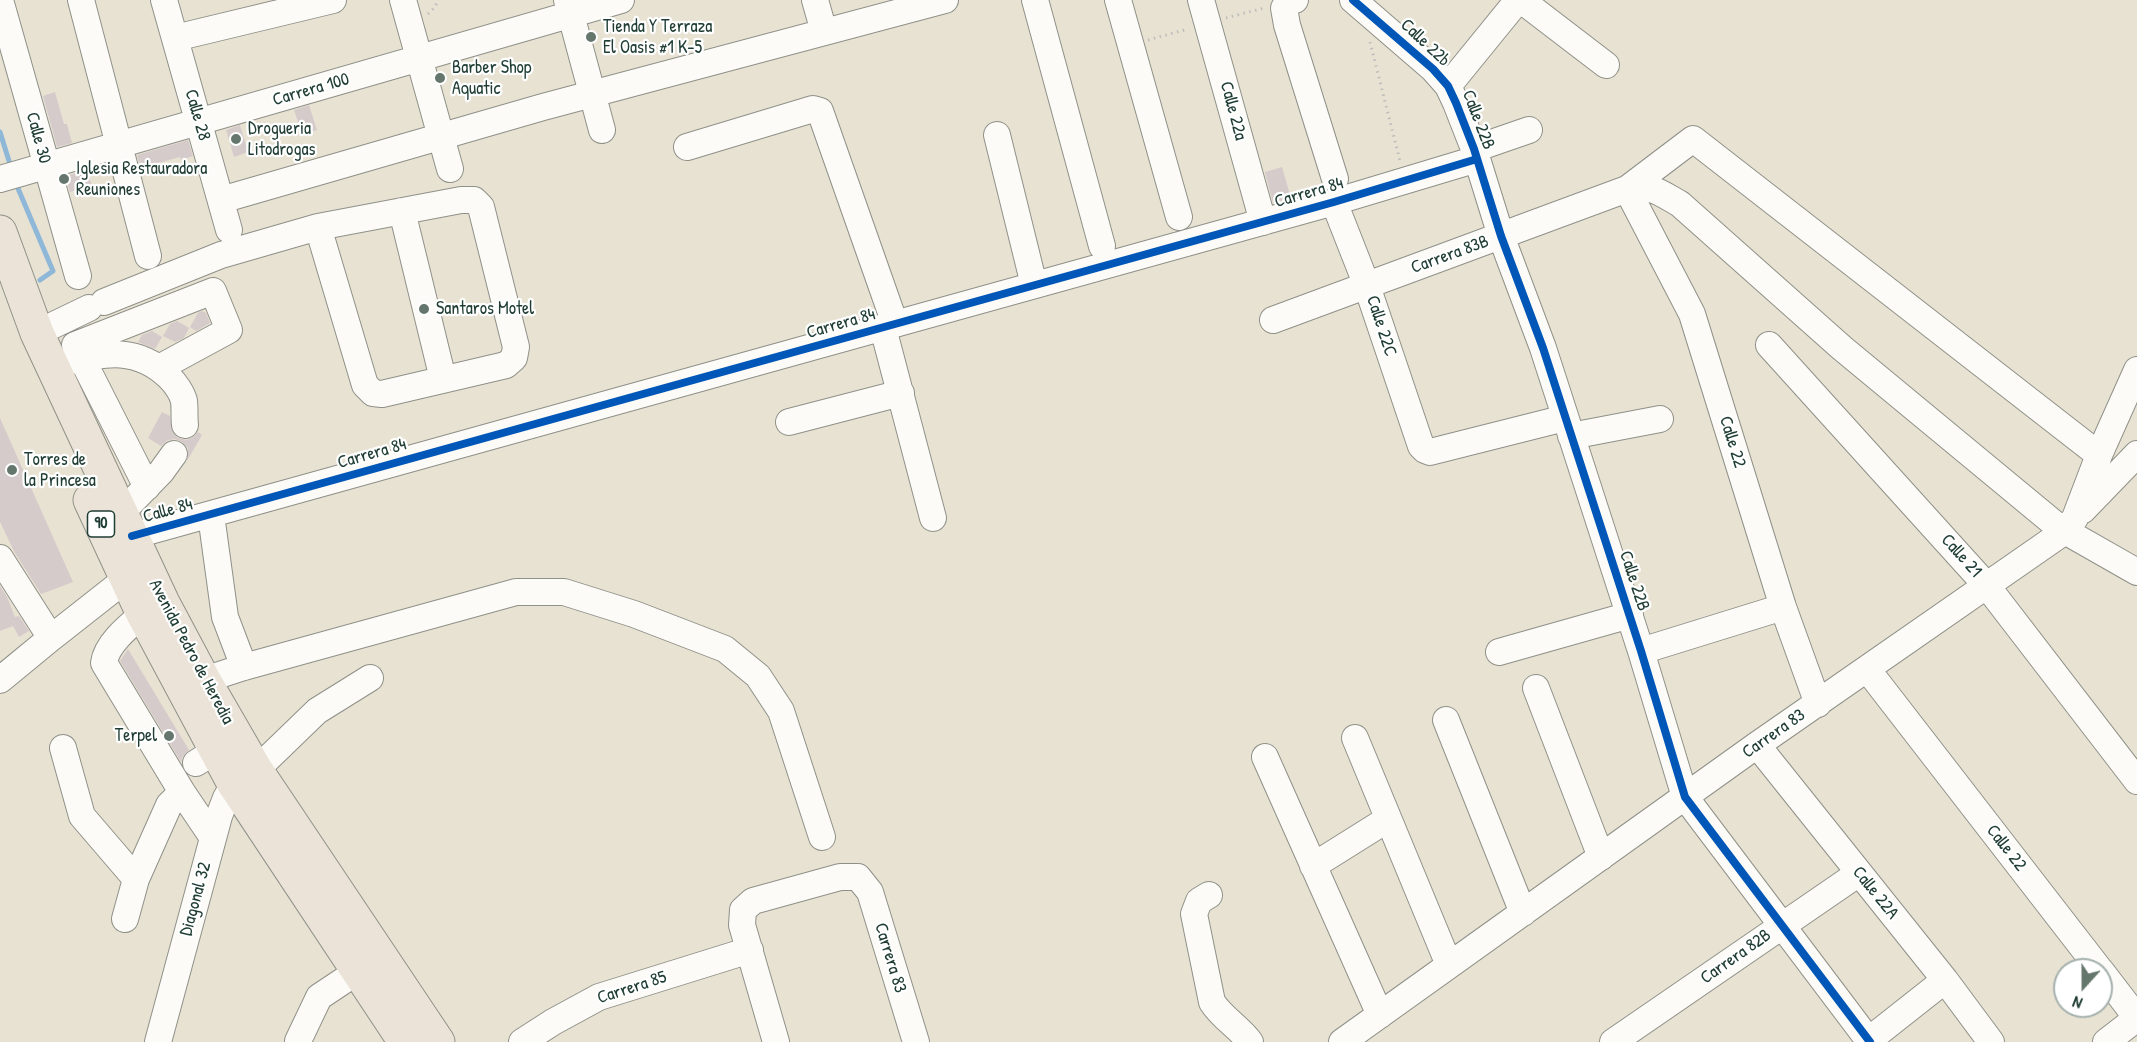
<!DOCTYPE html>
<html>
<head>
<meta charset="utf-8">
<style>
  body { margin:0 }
  #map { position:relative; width:2137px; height:1042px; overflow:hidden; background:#e8e2d3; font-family:"Patrick Hand",sans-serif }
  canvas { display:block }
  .north { position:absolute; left:2053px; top:958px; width:60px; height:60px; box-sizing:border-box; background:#fff; border:2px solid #a5b1ae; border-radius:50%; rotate:201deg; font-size:16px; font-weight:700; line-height:24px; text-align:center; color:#1f3d34 }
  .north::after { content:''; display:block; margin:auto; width:21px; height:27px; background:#65776c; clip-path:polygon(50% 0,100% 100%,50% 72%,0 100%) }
</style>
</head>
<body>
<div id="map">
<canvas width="2137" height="1042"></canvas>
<div class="north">N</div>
</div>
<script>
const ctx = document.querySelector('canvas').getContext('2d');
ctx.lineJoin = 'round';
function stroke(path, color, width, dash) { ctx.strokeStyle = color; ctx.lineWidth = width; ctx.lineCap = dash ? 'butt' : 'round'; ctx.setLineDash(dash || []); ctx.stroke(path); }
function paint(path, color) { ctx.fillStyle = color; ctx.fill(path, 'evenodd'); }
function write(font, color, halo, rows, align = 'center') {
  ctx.font = font + ' "Patrick Hand",sans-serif'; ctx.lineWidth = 4.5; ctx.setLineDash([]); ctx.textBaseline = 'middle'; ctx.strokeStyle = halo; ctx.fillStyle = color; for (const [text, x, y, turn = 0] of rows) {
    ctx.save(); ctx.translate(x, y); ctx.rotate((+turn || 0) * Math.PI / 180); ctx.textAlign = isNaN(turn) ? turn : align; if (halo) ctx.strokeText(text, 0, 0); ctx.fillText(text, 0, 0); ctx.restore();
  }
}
stroke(new Path2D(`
  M0,132L9,161
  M17,186L53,271L40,280`), '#8fb8d8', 5);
paint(new Path2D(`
  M55,92L64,124H67L72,143L57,147L43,96Z
  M309,105L317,130L302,134L294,110Z
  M240,125L248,152L234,157L226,130Z
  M188,140L193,156L181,160L180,157L140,168L137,155Z
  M1282,167L1291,198L1273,203L1265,172Z
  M87,170L92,186L70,192L65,176Z
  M202,311L206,313L210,323L196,331L190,327L198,313Z
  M177,321L189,328L184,338L175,342L163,336L170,324Z
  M152,331L162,337L155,349L138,342L142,335Z
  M162,412L170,416L173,433L178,438L187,440L193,437L198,432L202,435L187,461L188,448L182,442L175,439L168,440L161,446L148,438Z
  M0,418L73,582L41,594L15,553L0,522Z
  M0,586L7,597L15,617L19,616L29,631L19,637L13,626L0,631Z
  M128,649L189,750L183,756L181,762L120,661Z`), '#d6cbcb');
const minor = new Path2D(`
  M0,0L78,276
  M81,0L148,256
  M164,0L229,230
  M403,0L450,169
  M567,0L602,130
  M815,0L824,32
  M1035,0L1102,246
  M1118,0L1179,217
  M1201,0L1263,222
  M1295,0L1288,2L1284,8L1287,25L1335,179
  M1353,0L1433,69L1448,86L1456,103L1474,149L1501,236L1543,348L1641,651L1685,797L1870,1042
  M1521,0L1606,65
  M175,38L333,0
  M1448,86L1518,0
  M997,135L1034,285
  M687,147L813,109L820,111L895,324
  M1474,149L1529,130
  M0,179L621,0
  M1627,189L1693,139L2099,455
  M1627,189L1692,314L1783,607L1818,704
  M221,200L543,107L945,0
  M1334,202L1367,286L1421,446L1425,450L1430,452L1565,418
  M402,211L443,379
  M104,302L221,255L318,227L461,200H474L481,207L516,347L514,358L506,365L382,394L373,393L365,385L318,227
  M1273,320L1627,189C1652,185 1659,192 1680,204L1842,348L2056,525L2065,531L2137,572
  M883,328L933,518
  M37,333L89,308
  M1769,345L1987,586L2137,781
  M67,362C106,352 138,347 169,377C175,383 182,393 184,401C185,409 184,417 185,425
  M789,422L901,393
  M1571,436L1660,419
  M147,487L75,345L213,291L229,330L159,368
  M2083,510L2137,454
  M121,513L161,472L174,454
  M211,515L225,617L244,667
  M132,536L1334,202L1477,159
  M0,558L51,638
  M143,614C130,625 106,644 104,663L182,792L213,838
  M1641,651L1783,607
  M1499,652L1630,615
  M1867,669L2100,970
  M0,680L51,638L126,579
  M204,680L244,667L516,592H564L634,614L725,649L758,676L781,711L822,837
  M1536,688L1601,857
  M1446,720L1523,913
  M1355,738L1449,965
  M1757,745L1945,980L1991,1042
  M63,748L82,816L136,879
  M1265,757L1380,1015
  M196,763L215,751
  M1313,866L1388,819
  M1209,895L1199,901L1194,914L1212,1002C1222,1018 1239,1027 1250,1042
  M125,919L136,879L169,805L182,792
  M2101,971L2137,1018
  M1869,1040L1945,980
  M298,1041L319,997L358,971
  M158,1042L219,816L226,798L234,784L256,770L317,711L370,678
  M522,1042L553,1022L599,997L750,950
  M776,1042L742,925L743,910L753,901L840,877H858L870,892L916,1042
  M1342,1042L1757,745L2065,531L2075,518L2099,455L2137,370
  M1613,1042L1859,873
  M2106,1042L2137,1018`);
const highway = new Path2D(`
  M0,232L37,333L163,603L204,680L256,770L438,1042
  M90,500L143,614L234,784L405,1042`);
stroke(minor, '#8f9188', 28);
stroke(highway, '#8f9188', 35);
stroke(new Path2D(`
  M428,14L435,7L438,0
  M1226,18L1264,8
  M1148,40L1188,29
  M1370,42L1400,161`), '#bdbebb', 3, [1.5, 4.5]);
stroke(minor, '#fcfbf8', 26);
stroke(highway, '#ebe3d7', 33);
stroke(new Path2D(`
  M1353,0L1433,69L1448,86L1456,103L1474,149L1501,236L1543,348L1641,651L1685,797L1870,1042
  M132,536L1334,202L1477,159`), '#0057b8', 8);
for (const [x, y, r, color] of [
  [591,37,6,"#65776c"],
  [440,78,6,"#65776c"],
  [236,139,6,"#65776c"],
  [64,179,6,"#65776c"],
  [424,309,6,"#65776c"],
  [12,470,6,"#65776c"],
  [169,736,6,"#65776c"]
]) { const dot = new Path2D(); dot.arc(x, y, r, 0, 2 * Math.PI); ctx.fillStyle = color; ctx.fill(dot); stroke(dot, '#fff', 2); }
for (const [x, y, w] of [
  [101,524,27]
]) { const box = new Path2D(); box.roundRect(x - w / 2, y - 13, w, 26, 4.5); ctx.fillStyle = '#fff'; ctx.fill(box); stroke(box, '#1f3d34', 1.5); }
write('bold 16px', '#1f3d34', null, [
  ["90",101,524]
]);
write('18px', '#1f3d34', '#fff', [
  ["Tienda Y Terraza",603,27],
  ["El Oasis #1 K-5",603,48],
  ["Barber Shop",452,68],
  ["Aquatic",452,89],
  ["Drogueria",248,129],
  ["Litodrogas",248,150],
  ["Iglesia Restauradora",76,169],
  ["Reuniones",76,190],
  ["Santaros Motel",436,309],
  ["Torres de",24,460],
  ["la Princesa",24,481],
  ["Terpel",157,736,"right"]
], 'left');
write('18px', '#1f3d34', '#fff', [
  ["Calle 22b",1425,43,43],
  ["Carrera 100",311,90,-16],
  ["Calle 22a",1233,111,75],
  ["Calle 28",197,115,74],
  ["Calle 22B",1478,120,69],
  ["Calle 30",38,138,75],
  ["Carrera 84",1309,193,-16],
  ["Carrera 83B",1450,255,-20],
  ["Carrera 84",841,324,-16],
  ["Calle 22C",1381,326,72],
  ["Calle 22",1732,442,73],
  ["Carrera 84",372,454,-16],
  ["Calle 84",168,511,-15],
  ["Calle 21",1961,556,48],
  ["Calle 22B",1634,581,72],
  ["Avenida Pedro de Heredia",191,652,62],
  ["Carrera 83",1774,734,-35],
  ["Calle 22",2006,848,52],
  ["Calle 22A",1875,893,51],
  ["Diagonal 32",196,899,-75],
  ["Carrera 82B",1736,957,-35],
  ["Carrera 83",890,958,73],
  ["Carrera 85",632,988,-18]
]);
</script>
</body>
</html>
